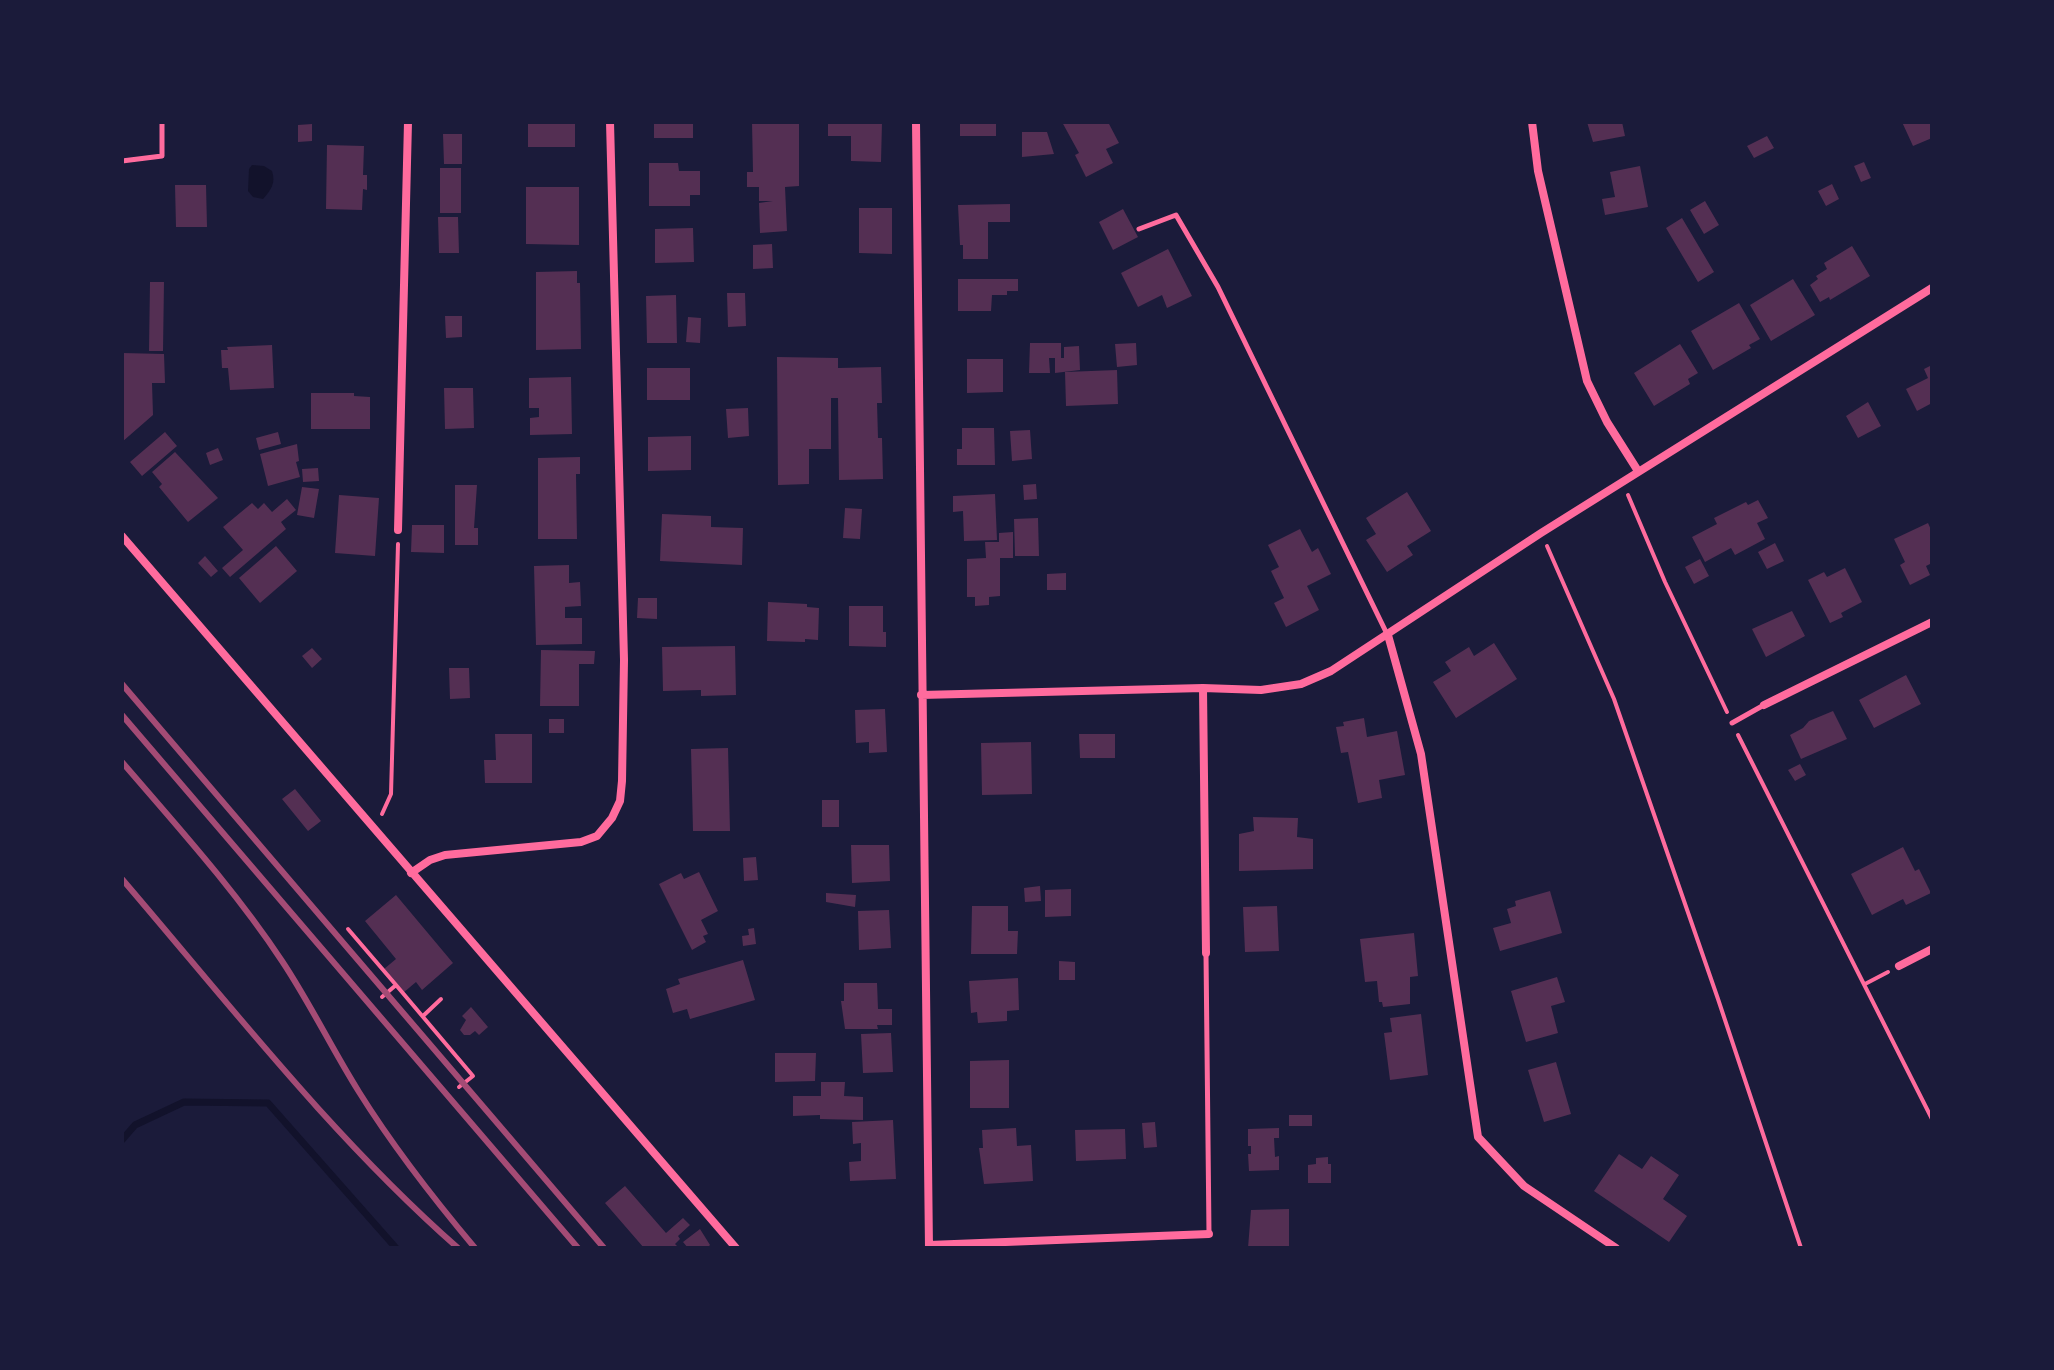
<!DOCTYPE html>
<html>
<head>
<meta charset="utf-8">
<style>
  body { margin:0 }
  #map { position:relative; width:2054px; height:1370px; overflow:hidden; background:#1b1b3a; font-family:Commissioner,sans-serif }
  canvas { display:block }
  .frame { position:absolute; inset:0; border:124px solid #1b1b3a; pointer-events:none }
</style>
</head>
<body>
<div id="map">
<canvas width="2054" height="1370"></canvas>
<div class="frame"></div>
</div>
<script>
const ctx = document.querySelector('canvas').getContext('2d');
ctx.lineJoin = 'round';
function paint(path, color) { ctx.fillStyle = color; ctx.fill(path, 'evenodd'); }
function stroke(path, color, width, dash) { ctx.strokeStyle = color; ctx.lineWidth = width; ctx.lineCap = dash ? 'butt' : 'round'; ctx.setLineDash(dash || []); ctx.stroke(path); }
paint(new Path2D(`
  M252,165L264,166L272,171C276,183 271,190 263,199L253,197L248,191L249,169Z`), '#12122b');
stroke(new Path2D(`
  M122,1140L135,1125L184,1102L268,1103L396,1248`), '#12122b', 7);
paint(new Path2D(`
  M528,122H575V147H528Z
  M654,122H693V138H654Z
  M752,122H799V186L785,187L787,231L760,233L759,203L773,201H759V187H747V172H753Z
  M828,122H882L881,162L851,161V136H828Z
  M960,122H996V136H960Z
  M1062,122H1108L1119,143L1106,149L1113,163L1086,177L1075,155L1079,153Z
  M1587,122H1622L1625,136L1593,142Z
  M1902,122H1932V138L1913,146Z
  M312,124V141L298,142V125Z
  M1022,132H1047L1054,154L1022,157Z
  M443,134H462V164H444Z
  M1767,136L1774,148L1754,158L1747,146Z
  M327,145L364,146L363,175H367V190L363,189L362,210L326,209Z
  M1864,162L1871,178L1861,182L1854,166Z
  M649,163H678L679,171H700V195H690V206H649Z
  M1640,166L1648,207L1605,215L1602,199L1615,197L1610,172Z
  M440,168H461V213H440Z
  M1832,184L1839,199L1826,206L1818,191Z
  M175,185H206L207,227H176Z
  M526,187H579V245L526,244Z
  M1705,201L1719,225L1704,234L1690,210Z
  M1010,204V222H988V259H963V245H960L958,205Z
  M859,208H892V254L859,253Z
  M1123,209L1138,237L1113,250L1099,222Z
  M438,217H458L459,253H439Z
  M1682,218L1714,272L1698,282L1666,228Z
  M693,228L694,262L655,263V229Z
  M772,244L773,268L753,269V245Z
  M1852,246L1870,276L1830,300L1829,297L1820,302L1810,285L1818,279L1816,276L1827,269L1824,263Z
  M1168,249L1192,296L1167,308L1162,295L1138,307L1121,273Z
  M577,271V283H580L581,349L536,350V272Z
  M958,279H1018V291H1007V295H992L991,311H958Z
  M1793,279L1815,315L1771,341L1750,305Z
  M150,282H164L163,351H149Z
  M727,293H745L746,326L728,327Z
  M676,295L677,343H647L646,296Z
  M1739,303L1760,339L1749,345L1751,348L1713,370L1691,331Z
  M445,316H462V337L446,338Z
  M688,317L701,318L700,343L686,342Z
  M1030,343H1061V358H1064V347L1079,346L1080,370L1055,373V358H1049L1050,373H1029Z
  M1136,343L1137,365L1117,367L1115,344Z
  M1680,344L1698,373L1688,379L1690,384L1654,406L1634,373Z
  M272,345L274,388L230,390L228,368H222L221,350H228L227,347Z
  M122,353L164,354L165,383H152L153,415L122,442Z
  M777,357L838,358V368L881,367L882,403H877L878,438H882L883,479L839,480L838,398H831V449H809V484L778,485Z
  M967,359H1003V392L967,393Z
  M1932,365V403L1917,411L1906,389L1928,378L1924,369Z
  M647,368H690V400H647Z
  M1117,370L1118,404L1066,406L1065,372Z
  M571,377L572,434L530,435V418L539,417V408H529V378Z
  M444,388H473L474,428L445,429Z
  M311,393H354V396L370,397V429H311Z
  M1868,402L1881,426L1858,438L1846,416Z
  M748,408L749,436L728,438L726,409Z
  M962,428H994L995,465H957V449H962Z
  M1030,430L1032,459L1012,461L1010,431Z
  M165,432L177,446L142,476L130,462Z
  M278,432L281,444L259,450L256,438Z
  M691,436V470L648,471V437Z
  M297,444L299,461L296,462L300,477L268,486L260,454Z
  M218,448L223,460L210,465L206,453Z
  M175,452L218,498L188,522L159,487L162,484L152,472Z
  M580,457V474H576L577,539H538V458Z
  M318,468L319,481L303,482L302,469Z
  M1036,484L1037,499L1024,500L1023,485Z
  M455,485H477L474,528H478V545H455Z
  M302,487L319,489L314,518L297,515Z
  M1407,492L1431,531L1407,546L1413,555L1387,572L1366,540L1376,534L1366,518Z
  M995,494L997,540L964,541L963,511L953,512V496Z
  M339,495L379,498L375,556L335,553Z
  M287,499L296,510L281,522L286,529L230,577L222,568L243,550L223,527L252,503L258,509L264,503L272,512Z
  M1758,500L1768,518L1757,523L1765,539L1735,555L1731,548L1705,562L1692,537L1717,524L1714,518L1746,502L1748,505Z
  M845,508L862,509L860,539L843,538Z
  M662,514L711,516V527L743,528L742,565L660,561Z
  M1038,518L1039,556H1015L1014,519Z
  M1928,523L1932,532V563L1926,566L1930,575L1910,585L1900,565L1905,562L1894,539Z
  M412,525H444V553L411,552Z
  M1300,529L1312,552L1318,548L1331,574L1307,586L1319,610L1286,627L1274,603L1284,598L1271,571L1279,567L1268,545Z
  M1013,532V558H1000V596L989,597V605L975,606V597H967V559L986,558L985,542H999V533Z
  M1775,543L1784,561L1767,569L1758,552Z
  M276,546L297,571L260,603L239,578Z
  M205,556L218,571L211,577L198,563Z
  M1700,559L1709,576L1694,584L1685,567Z
  M569,565V583L580,582L581,606L565,607V618H582V644L536,645L534,566Z
  M1845,568L1862,602L1841,613L1843,617L1830,623L1808,580L1824,572L1827,577Z
  M1066,573V590H1047V574Z
  M638,598H657V619L637,618Z
  M768,602L807,604V607L819,608L818,640L805,639V642L767,641Z
  M849,606H883V632H886V647L849,646Z
  M1792,611L1805,636L1766,657L1752,629Z
  M1494,643L1517,679L1456,718L1433,682L1451,671L1445,662L1469,647L1474,656Z
  M735,646L736,695L701,696V690L663,691L662,647Z
  M312,648L322,659L312,668L302,656Z
  M541,650L595,651L594,664H579V706H540Z
  M449,668H469L470,698L450,699Z
  M1906,675L1921,704L1874,728L1859,700Z
  M885,709L887,752L869,753V742L856,743L855,710Z
  M1833,711L1847,739L1801,759L1790,735L1803,728L1809,721Z
  M1364,718L1367,737L1397,731L1405,775L1379,780L1382,798L1358,803L1348,752L1341,753L1336,727L1344,726L1343,722Z
  M549,719H564V733H549Z
  M495,734H532V783H485L484,760H496Z
  M1079,734H1115V758H1080Z
  M1031,742L1032,794L982,795L981,743Z
  M728,748L730,831H693L691,749Z
  M1800,764L1806,775L1795,781L1788,770Z
  M295,789L321,821L308,831L282,799Z
  M822,800H839V827H822Z
  M1253,817L1298,818L1297,837L1313,839V869L1239,871V834L1254,831Z
  M851,845H889L890,881L852,883Z
  M1903,847L1915,871L1919,869L1931,893L1906,905L1903,899L1872,915L1851,874Z
  M756,857L758,880L744,881L743,858Z
  M699,872L718,911L701,920L708,934L703,936L706,942L692,950L659,884L681,873L684,879Z
  M1040,886L1041,901L1025,902L1024,888Z
  M1071,889V916L1045,917V890Z
  M1550,891L1562,933L1500,951L1493,928L1511,923L1507,909L1516,906L1515,901Z
  M826,893L856,895L855,907L826,902Z
  M396,895L453,963L422,990L416,982L403,993L384,969L396,959L365,921Z
  M972,906H1008V931H1018L1017,954H971Z
  M1277,906L1279,951L1245,952L1243,907Z
  M889,910L891,948L859,950L858,911Z
  M754,928L756,944L743,946L742,936L749,935L748,929Z
  M1414,933L1418,976L1410,977V1004L1383,1007L1382,1002H1379L1377,981L1365,982L1360,939Z
  M743,960L755,1000L690,1019L687,1009L673,1013L666,989L680,984L678,979Z
  M1059,961L1075,962V980H1059Z
  M1557,977L1565,1002L1551,1006L1558,1033L1526,1042L1511,991Z
  M1018,978L1019,1010L1007,1011V1021L978,1023L977,1012L971,1013L969,981Z
  M844,983H877L878,1009H892V1025H877L878,1029H845L841,1001H844Z
  M471,1007L488,1027L479,1035L475,1031L470,1035H464L460,1030L466,1020L462,1016Z
  M1421,1014L1428,1075L1390,1080L1384,1033L1392,1032L1390,1018Z
  M891,1033L893,1072L863,1073L861,1034Z
  M775,1053H816L815,1081L775,1082Z
  M1009,1060V1108H970V1061Z
  M1556,1062L1571,1114L1544,1122L1528,1070Z
  M821,1082H845L844,1096L863,1097V1120L820,1119V1115L793,1116V1096H821Z
  M1289,1115H1312V1126H1289Z
  M893,1120L896,1179L850,1181L849,1162L861,1161V1143L853,1144L852,1122Z
  M1155,1122L1157,1147L1144,1148L1142,1123Z
  M1016,1128L1017,1146L1031,1145L1033,1181L984,1184L979,1148H983L982,1130Z
  M1279,1128V1138H1274L1275,1157L1279,1156V1170L1249,1171L1248,1154H1251V1146H1248V1129Z
  M1125,1129L1126,1159L1076,1161L1075,1130Z
  M1619,1154L1642,1169L1651,1156L1679,1175L1663,1199L1687,1216L1669,1242L1594,1191Z
  M1328,1157V1164H1331V1183H1308V1165L1316,1164V1158Z
  M625,1186L666,1233L683,1218L690,1225L678,1236L680,1239L675,1244L679,1248H644L605,1203Z
  M1289,1209V1248H1248L1251,1210Z
  M700,1229L710,1245L707,1248H688L683,1242Z`), '#542f53');
stroke(new Path2D(`
  M1628,495L1665,582L1727,712
  M1547,546L1614,699L1718,999L1801,1248
  M1738,735L1932,1119
  M382,814L391,794L398,544
  M348,929L396,985L382,997
  M1865,984L1888,972
  M396,985L473,1076L459,1087
  M423,1016L441,999`), '#ff6b9d', 4);
stroke(new Path2D(`
  M122,161L162,156V122
  M1139,229L1176,215L1218,287L1387,634
  M1732,723L1764,705
  M1206,954L1209,1234`), '#ff6b9d', 5);
stroke(new Path2D(`
  M916,122L929,1248
  M1532,122L1538,171L1587,381L1607,422L1638,471
  M398,530L408,122
  M122,536L736,1248
  M1388,635L1421,754L1478,1137L1524,1186L1616,1248
  M1203,688L1206,953
  M921,695L1203,688L1261,690L1301,684L1331,671L1541,533L1932,288
  M1764,705L1932,622
  M411,873L430,860L445,855L581,842L597,836L612,818L620,801L622,781L624,660L610,122
  M1899,966L1932,949
  M929,1245L1209,1234`), '#ff6b9d', 8);
stroke(new Path2D(`
  M122,684L604,1248
  M122,715L578,1248
  M122,762C177,826 235,890 282,961C310,1003 332,1049 359,1092C394,1148 433,1198 475,1248
  M122,879C230,1005 333,1138 458,1248`), '#a44b75', 6);
</script>
</body>
</html>
